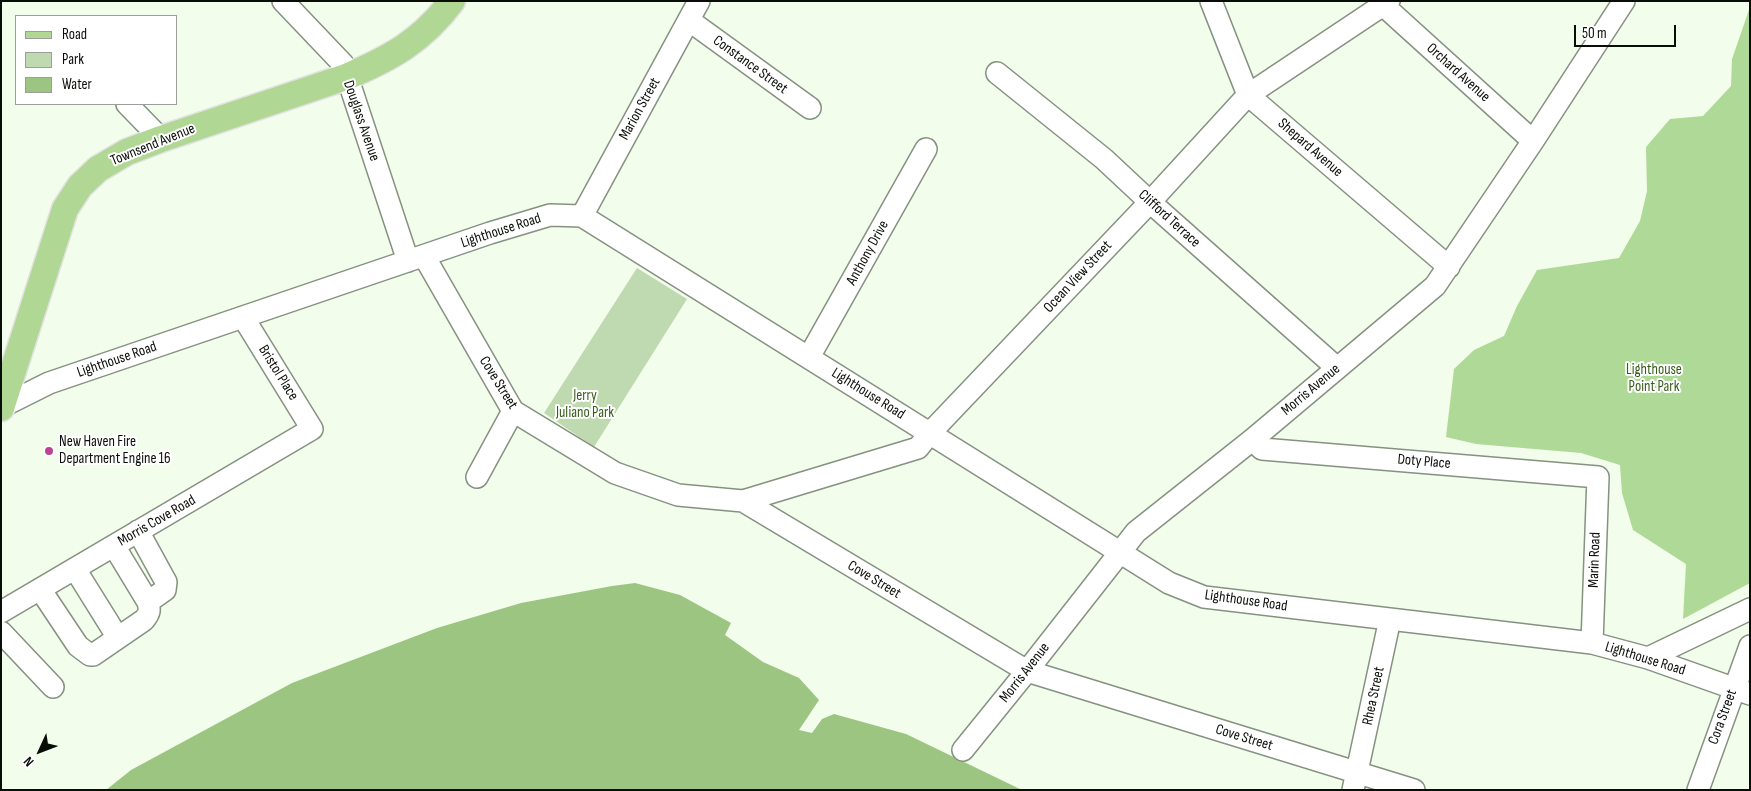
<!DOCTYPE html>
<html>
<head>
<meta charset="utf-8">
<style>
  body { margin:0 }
  #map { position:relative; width:1751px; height:791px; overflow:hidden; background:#f2fdeb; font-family:"Sofia Sans Condensed",sans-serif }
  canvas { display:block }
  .frame { position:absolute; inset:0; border:2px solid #090d07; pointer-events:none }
  .legend { position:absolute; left:15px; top:15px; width:162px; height:90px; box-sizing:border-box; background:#fff; border:1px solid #9d9e9c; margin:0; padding:6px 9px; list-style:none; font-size:15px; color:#090d07 }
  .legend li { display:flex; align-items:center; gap:10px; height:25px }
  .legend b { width:25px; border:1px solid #9d9e9c }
  .north { position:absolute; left:15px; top:726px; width:50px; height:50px; -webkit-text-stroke:4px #fff; paint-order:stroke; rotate:227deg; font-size:14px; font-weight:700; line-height:20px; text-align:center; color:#090d07 }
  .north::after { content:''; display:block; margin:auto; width:18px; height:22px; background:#090d07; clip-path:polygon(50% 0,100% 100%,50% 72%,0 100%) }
  .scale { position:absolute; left:1574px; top:25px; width:102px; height:22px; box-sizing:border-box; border:2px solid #090d07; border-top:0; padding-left:6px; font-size:15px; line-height:18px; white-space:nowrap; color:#090d07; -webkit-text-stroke:4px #fff; paint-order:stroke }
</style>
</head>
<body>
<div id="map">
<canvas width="1751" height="791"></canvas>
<div class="frame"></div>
<ul class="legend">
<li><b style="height:6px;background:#b0d793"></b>Road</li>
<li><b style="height:14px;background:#bfd9b0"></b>Park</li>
<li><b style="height:14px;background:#9cc582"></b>Water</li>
</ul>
<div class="north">N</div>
<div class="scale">50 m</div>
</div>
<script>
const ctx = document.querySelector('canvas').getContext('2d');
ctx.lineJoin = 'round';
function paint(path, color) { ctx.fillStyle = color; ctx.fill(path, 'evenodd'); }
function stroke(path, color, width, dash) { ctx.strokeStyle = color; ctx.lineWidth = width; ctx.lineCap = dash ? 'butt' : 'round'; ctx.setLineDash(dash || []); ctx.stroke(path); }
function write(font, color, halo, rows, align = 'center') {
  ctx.font = font + ' "Sofia Sans Condensed",sans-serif'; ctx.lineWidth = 4; ctx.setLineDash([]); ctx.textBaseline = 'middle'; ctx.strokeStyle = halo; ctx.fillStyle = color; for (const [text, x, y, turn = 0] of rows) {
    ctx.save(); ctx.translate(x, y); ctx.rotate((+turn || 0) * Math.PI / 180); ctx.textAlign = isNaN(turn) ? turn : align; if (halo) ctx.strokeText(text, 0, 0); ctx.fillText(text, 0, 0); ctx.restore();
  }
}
paint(new Path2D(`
  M637,268L687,299L594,447L544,413Z`), '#bfd9b0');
paint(new Path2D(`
  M1750,7V583L1683,619L1686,564L1633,530L1622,493L1620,465L1581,453L1476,444L1446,437L1454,369L1474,350L1504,336L1517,306L1537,270L1619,258L1640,221L1647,191L1646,147L1670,119L1703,116L1731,86L1732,59Z`), '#afd996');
paint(new Path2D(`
  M635,583L680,595L731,623L725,635L763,662L799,678L819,700L799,730L812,733L822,719L834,714L906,734L1022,790H106L131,770L292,683L437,628L521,603L612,586Z`), '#9cc582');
const minor = new Path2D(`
  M283,1L343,64L408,261
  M1211,1L1248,95L1449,267
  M1383,5L1533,141
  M690,21L810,108
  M997,73L1104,159L1150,202L1337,368
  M127,104L161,139
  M582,216L699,1
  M424,256L513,411L615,473L678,495L743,501L1027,671L1414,790
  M809,357L926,149
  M1,407L49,383L490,233L550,215L582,216L1169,583L1204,597L1592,643L1648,658L1750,694
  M1252,440L1262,449L1598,477L1592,643
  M477,477L513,411
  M743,501L918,448L930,433L1150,202L1248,95L1389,1
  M114,546L148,602
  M75,569L118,638
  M40,589L78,646L90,655H93L144,620C150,613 150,610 148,602L165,590L166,582L138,531
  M1,612L312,429L243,317
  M1,632L53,687
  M1648,658L1750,609
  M963,750L1027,671L1136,532L1252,440L1435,286L1533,141L1624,1
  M1353,790L1390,619
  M1698,790L1750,646`);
const major = new Path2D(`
  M1,408L65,209L80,186L98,169L127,152L161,139L346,77C391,58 422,41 452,1`);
stroke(minor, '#869181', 24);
stroke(major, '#e1e2e1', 29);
stroke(minor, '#fff', 21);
stroke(major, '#b0d793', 26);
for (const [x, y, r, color] of [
  [49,451,5,"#be4293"]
]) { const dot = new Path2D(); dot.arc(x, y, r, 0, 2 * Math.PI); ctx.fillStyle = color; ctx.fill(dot); stroke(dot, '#fff', 2); }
write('15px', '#090d07', '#fff', [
  ["Constance Street",750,65,36],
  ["Orchard Avenue",1458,73,42],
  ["Marion Street",640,109,-61],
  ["Douglass Avenue",361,121,71],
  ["Townsend Avenue",153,145,-22],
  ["Shepard Avenue",1310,148,41],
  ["Clifford Terrace",1169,219,42],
  ["Lighthouse Road",501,231,-18],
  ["Anthony Drive",868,253,-61],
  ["Ocean View Street",1078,277,-47],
  ["Lighthouse Road",117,360,-19],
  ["Bristol Place",278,373,58],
  ["Cove Street",498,383,58],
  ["Morris Avenue",1311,390,-40],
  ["Lighthouse Road",868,394,32],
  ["Doty Place",1424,462,5],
  ["Morris Cove Road",157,521,-30],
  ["Marin Road",1595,560,-88],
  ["Cove Street",874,580,31],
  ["Lighthouse Road",1246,601,8],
  ["Lighthouse Road",1645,659,17],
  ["Morris Avenue",1025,673,-52],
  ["Rhea Street",1374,696,-78],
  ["Cora Street",1723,717,-70],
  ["Cove Street",1244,738,17]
]);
write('15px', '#375d1a', '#fff', [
  ["Lighthouse",1654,370],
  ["Point Park",1654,387],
  ["Jerry",585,396],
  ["Juliano Park",585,413]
]);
write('15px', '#090d07', '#fff', [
  ["New Haven Fire",59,442],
  ["Department Engine 16",59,459]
], 'left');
</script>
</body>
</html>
